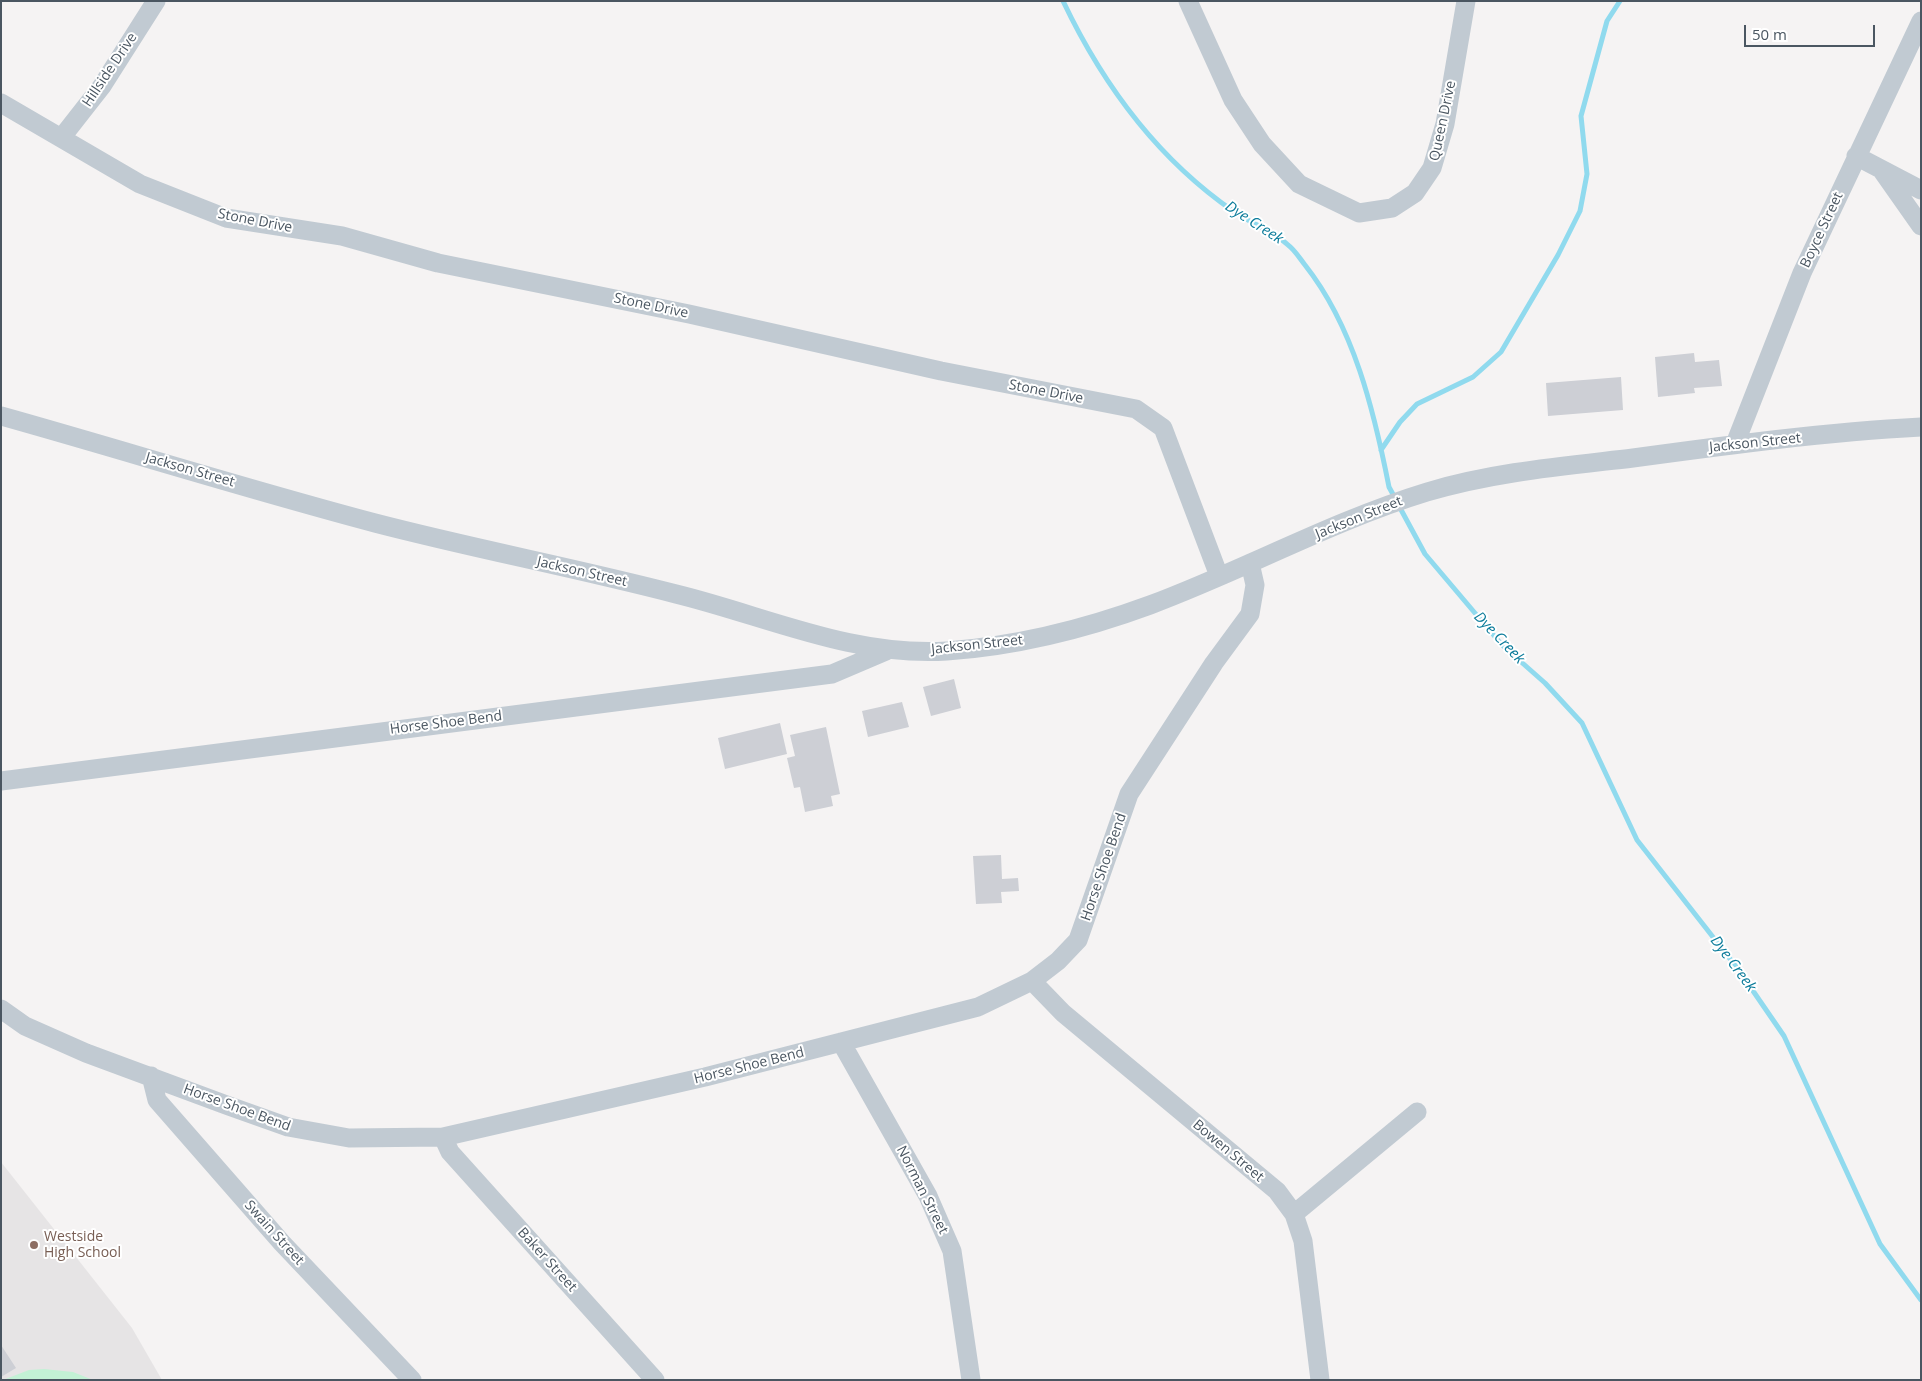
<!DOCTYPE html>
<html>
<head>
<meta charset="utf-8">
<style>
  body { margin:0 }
  #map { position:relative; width:1922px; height:1381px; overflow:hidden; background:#f5f3f3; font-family:"Open Sans",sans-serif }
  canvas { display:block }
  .frame { position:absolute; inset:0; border:2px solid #4a5661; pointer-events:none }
  .scale { position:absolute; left:1744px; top:25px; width:131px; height:22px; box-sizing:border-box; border:2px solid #4a5661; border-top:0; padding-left:6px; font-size:15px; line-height:18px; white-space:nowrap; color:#4a5661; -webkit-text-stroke:4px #fff; paint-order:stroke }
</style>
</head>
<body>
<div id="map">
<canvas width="1922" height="1381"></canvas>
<div class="frame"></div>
<div class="scale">50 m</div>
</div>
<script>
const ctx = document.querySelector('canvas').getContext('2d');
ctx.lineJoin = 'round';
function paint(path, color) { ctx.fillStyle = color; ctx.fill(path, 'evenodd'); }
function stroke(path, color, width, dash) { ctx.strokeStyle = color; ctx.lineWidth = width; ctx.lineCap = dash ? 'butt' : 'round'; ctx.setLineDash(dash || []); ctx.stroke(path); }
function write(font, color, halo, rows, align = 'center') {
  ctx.font = font + ' "Open Sans",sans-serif'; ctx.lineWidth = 4; ctx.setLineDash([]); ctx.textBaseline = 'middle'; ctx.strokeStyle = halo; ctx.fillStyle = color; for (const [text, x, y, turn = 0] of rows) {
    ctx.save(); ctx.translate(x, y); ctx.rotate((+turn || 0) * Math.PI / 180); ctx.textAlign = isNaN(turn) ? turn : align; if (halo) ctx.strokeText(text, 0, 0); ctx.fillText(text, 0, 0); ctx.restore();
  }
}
paint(new Path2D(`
  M1,1162L132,1328L162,1380H1Z`), '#e6e4e5');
paint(new Path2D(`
  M44,1369L73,1372L93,1380H3L29,1370Z`), '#c3f1d5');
stroke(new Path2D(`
  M1063,1C1102,83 1158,159 1233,211C1250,223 1273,231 1288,245C1295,250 1300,259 1305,265C1354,327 1374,411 1389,487L1395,498
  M1381,450L1400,422L1417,404L1473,377L1501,352L1558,255L1580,211L1587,174L1581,116L1607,21L1620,1
  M1399,506L1425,554L1502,645L1545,683L1582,723L1637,840L1738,969L1784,1036L1880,1244L1921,1300`), '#90daee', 5);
paint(new Path2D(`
  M1694,353L1695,362L1719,360L1722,386L1694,388L1695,393L1658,397L1655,357Z
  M1621,377L1623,410L1548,416L1546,383Z
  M954,679L961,708L931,716L923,687Z
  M902,702L909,727L868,737L862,711Z
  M780,723L787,754L725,769L718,738Z
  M826,727L840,794L831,796L833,806L805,812L800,787L794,788L787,758L795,756L790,735Z
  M1001,855L1002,879L1018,878L1019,891L1001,892L1002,903L976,904L973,856Z
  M1,1345L16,1368L1,1377Z`), '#cdcfd5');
stroke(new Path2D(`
  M1188,1L1233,100L1262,144L1299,184L1359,213L1392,208L1415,193L1432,168L1445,124L1466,1
  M1,103L140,184L226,218L342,236L438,263L689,314L941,371L1136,409L1163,428L1219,576
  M62,137L102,86L156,1
  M1856,156L1921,190
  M1883,172L1921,226
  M1,416C126,451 250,490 375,523C475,549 576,568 676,594C766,616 852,657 947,651C1017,646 1085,629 1150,605C1244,570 1332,521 1427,492C1493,472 1565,466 1633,458C1729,445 1825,432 1921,427
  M1735,444L1802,273L1921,21
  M1,781L832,674L886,651
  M1032,981L1063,1013L1277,1191L1294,1214L1303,1241L1320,1380
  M1,1009L25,1026L86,1053L229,1106L288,1127L349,1138L443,1137L705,1077L978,1007L1032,981L1058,961L1078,940L1129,794L1214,663L1250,614L1255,585L1250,563
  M841,1042L928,1196L952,1251L971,1380
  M151,1076L157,1100L282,1243L412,1380
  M443,1137L450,1152L655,1380
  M1294,1214L1417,1112`), '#c1cad2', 19);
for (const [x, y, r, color] of [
  [34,1245,5,"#8d6e63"]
]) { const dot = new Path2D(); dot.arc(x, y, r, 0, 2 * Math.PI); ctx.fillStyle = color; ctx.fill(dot); stroke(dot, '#fff', 2); }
write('14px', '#4a5661', '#fff', [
  ["Hillside Drive",110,70,-56],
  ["Queen Drive",1443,121,-78],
  ["Stone Drive",255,221,11],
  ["Boyce Street",1822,230,-65],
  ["Stone Drive",651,306,12],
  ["Stone Drive",1046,392,11],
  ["Jackson Street",1755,443,-6],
  ["Jackson Street",190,470,16],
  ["Jackson Street",1359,518,-22],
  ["Jackson Street",582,572,13],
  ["Jackson Street",977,645,-6],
  ["Horse Shoe Bend",446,723,-7],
  ["Horse Shoe Bend",1104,867,-71],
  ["Horse Shoe Bend",749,1066,-14],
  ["Horse Shoe Bend",237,1108,20],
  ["Bowen Street",1228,1151,40],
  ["Norman Street",922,1190,63],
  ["Swain Street",274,1233,48],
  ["Baker Street",547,1260,48]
]);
write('14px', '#785e54', '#fff', [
  ["Westside",44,1237],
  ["High School",44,1253]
], 'left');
write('italic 15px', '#0c7c9b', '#fff', [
  ["Dye Creek",1254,223,33],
  ["Dye Creek",1499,638,46],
  ["Dye Creek",1733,964,53]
]);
</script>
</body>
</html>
